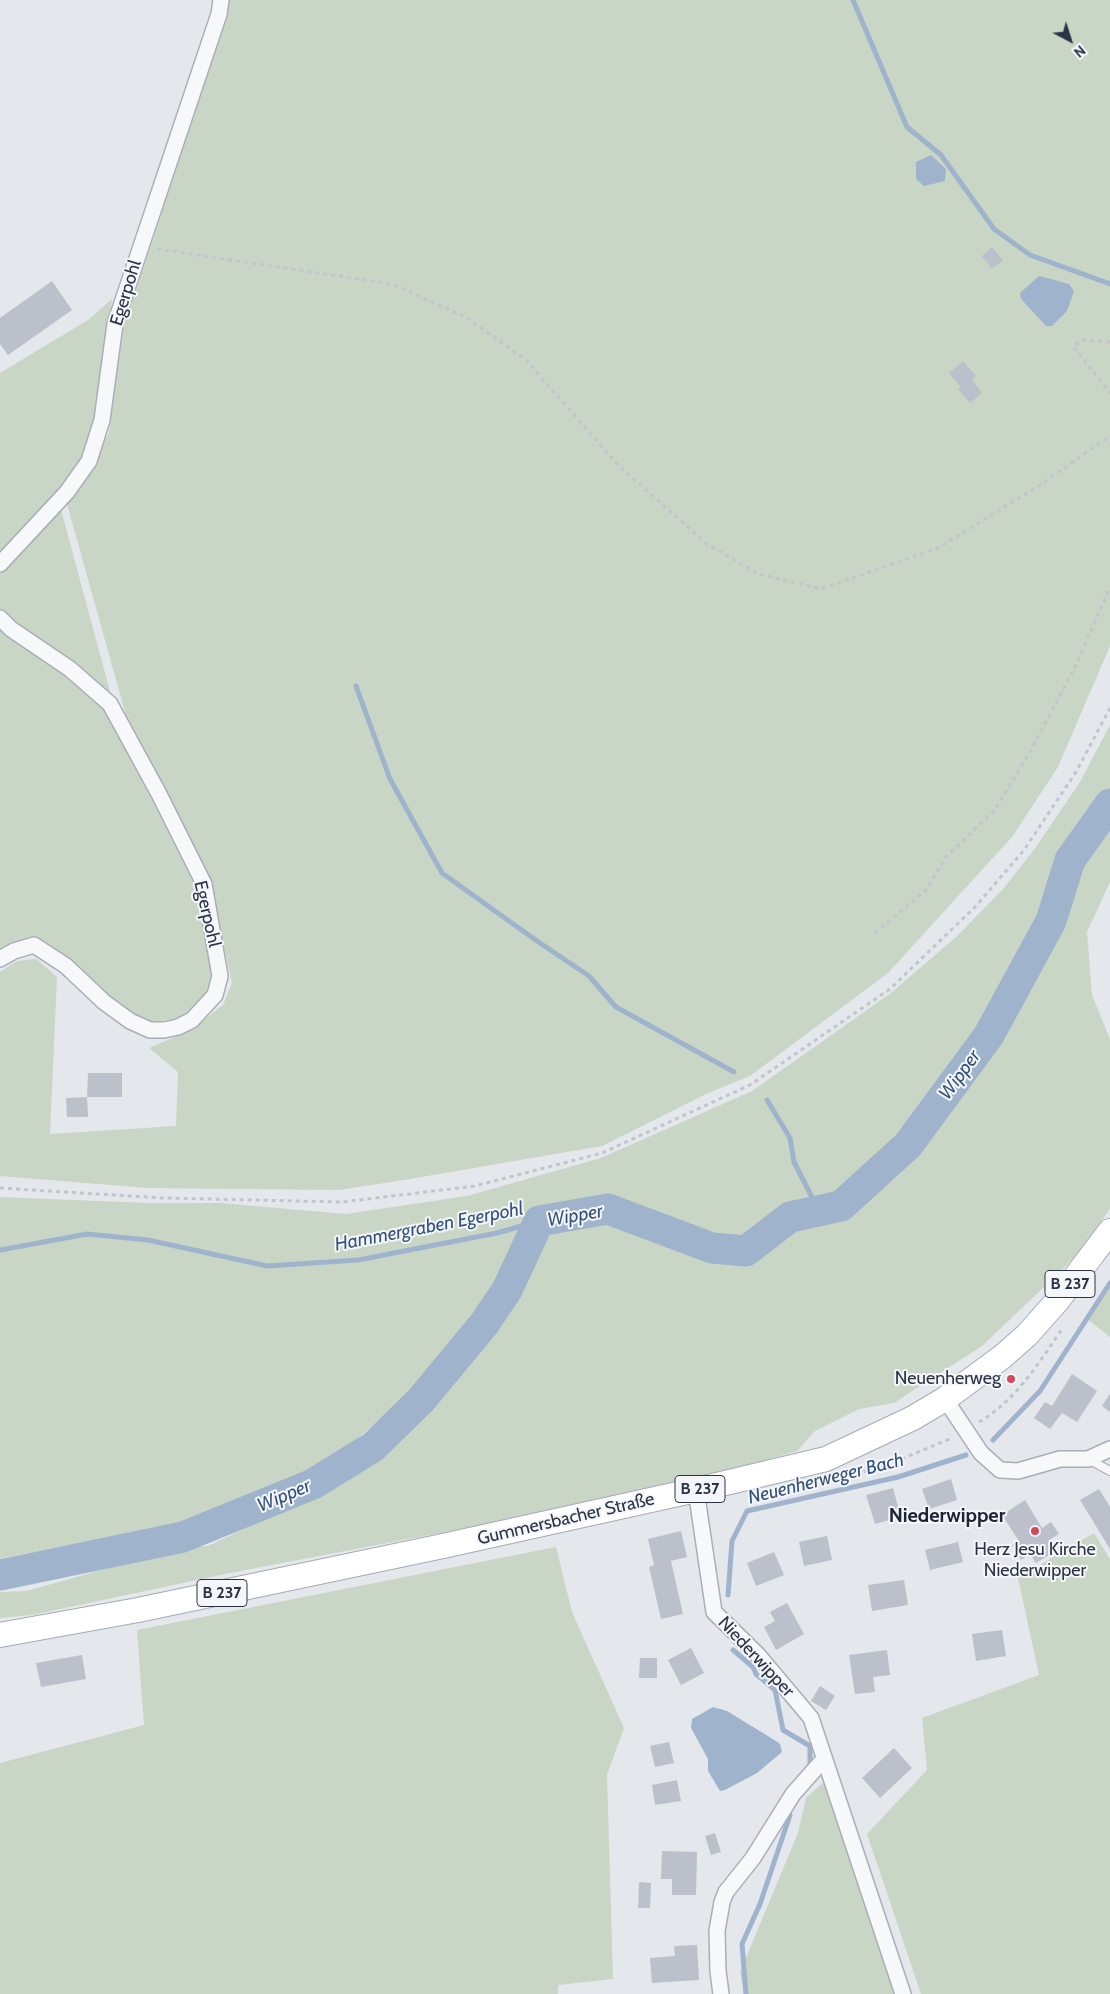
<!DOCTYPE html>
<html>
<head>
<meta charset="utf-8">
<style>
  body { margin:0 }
  #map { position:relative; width:1110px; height:1994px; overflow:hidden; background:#e4e7ec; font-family:Cabin,sans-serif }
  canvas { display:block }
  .north { position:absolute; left:1045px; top:15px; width:50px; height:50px; -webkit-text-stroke:4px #f4f6f9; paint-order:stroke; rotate:140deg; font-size:14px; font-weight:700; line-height:20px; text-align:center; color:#2b3445 }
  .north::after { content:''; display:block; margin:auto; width:18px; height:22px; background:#2b3445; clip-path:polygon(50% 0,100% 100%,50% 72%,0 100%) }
</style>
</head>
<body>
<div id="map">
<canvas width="1110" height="1994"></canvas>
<div class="north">N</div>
</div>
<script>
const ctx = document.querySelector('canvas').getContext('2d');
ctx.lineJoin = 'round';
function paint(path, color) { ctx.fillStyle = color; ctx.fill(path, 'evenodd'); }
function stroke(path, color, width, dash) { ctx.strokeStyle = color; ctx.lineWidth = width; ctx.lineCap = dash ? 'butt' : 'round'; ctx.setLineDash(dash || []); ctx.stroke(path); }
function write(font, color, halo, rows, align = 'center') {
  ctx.font = font + ' Cabin,sans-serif'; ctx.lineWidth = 4; ctx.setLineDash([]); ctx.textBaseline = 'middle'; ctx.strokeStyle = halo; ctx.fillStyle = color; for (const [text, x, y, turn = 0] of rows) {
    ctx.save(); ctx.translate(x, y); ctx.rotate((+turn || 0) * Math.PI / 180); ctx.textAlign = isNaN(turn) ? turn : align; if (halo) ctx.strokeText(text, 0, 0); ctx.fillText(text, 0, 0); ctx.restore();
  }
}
paint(new Path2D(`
  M229,0H1110V646L1058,767L1012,837L888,973L750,1076L708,1093L602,1146L404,1180L339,1190L147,1188L0,1176V972L17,961L36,959L57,977L50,1134L176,1126L178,1072L149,1048L175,1037L201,1022L223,1005L232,983L209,882L134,744L67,504L109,433L124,325L154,237Z
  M112,299L97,419L80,463L56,491L125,747L194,884L213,974L203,1001L188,1016L154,1022L136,1020L106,995L73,961L37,937L13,943L0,949V373L88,320Z
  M1110,725V882L1087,932L1092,995L1110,1039V1208L1089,1241L1064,1268L982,1346L894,1403L859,1409L815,1431L797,1451L698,1480L551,1512L235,1572L32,1615L0,1618V1592L27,1591L182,1547L208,1546L318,1494L385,1446L437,1395L512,1297L540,1255L514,1251L498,1291L417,1387L349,1446L297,1481L179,1523L0,1559V1197L149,1203H221L346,1214L467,1196L601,1158L752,1091L891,993L956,937L1004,888L1036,847L1063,807L1080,782Z
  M1110,1280V1337L1086,1318Z
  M1094,1533L1110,1559V1994H921L867,1834L927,1770L922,1718L1039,1675L1018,1578Z
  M556,1547L572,1612L624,1728L607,1775L613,1979L558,1985V1994H0V1763L144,1725L137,1630Z
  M826,1780L845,1847L897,1994H744L740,1972L798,1833L806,1798Z`), '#c9d6c5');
paint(new Path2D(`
  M931,155L946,169L945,181L924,186L916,179V162Z
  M1039,276L1069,284L1074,291L1067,311L1052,326H1046L1021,299L1020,293Z
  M713,1707L727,1711L776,1741L780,1744L782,1752L757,1773L725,1790L720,1791L708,1771V1759L691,1728L692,1719Z`), '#9fb4cc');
stroke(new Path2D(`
  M853,0L907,127L941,155L994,229L1030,255L1110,284
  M356,686L390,779L442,873L537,941L589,976L616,1007L734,1072
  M767,1100L790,1138L794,1162L819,1211
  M0,1250L87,1234L148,1240L267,1266L358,1260L497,1233L539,1221
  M993,1440L1040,1391L1110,1283
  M728,1595L732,1541L747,1511L898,1477L966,1455
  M733,1650L753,1667L756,1674L775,1690L783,1730L810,1746V1764
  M746,1994L742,1944L760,1904L790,1815`), '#9fb4cc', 5);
stroke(new Path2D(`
  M0,1575L183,1537L313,1484L373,1447L421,1400L484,1324L507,1290L539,1221L608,1209L712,1248L746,1251L790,1217L841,1206L908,1145L989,1035L1051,921L1070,860L1110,804`), '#9fb4cc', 31);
paint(new Path2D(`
  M992,247L1003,260L992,269L982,256Z
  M52,281L72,310L8,355L0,344V318Z
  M963,361L976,376L972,380L982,393L970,403L958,389L961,387L949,373Z
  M88,1073H122V1097H87Z
  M87,1097L88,1117H67L66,1098Z
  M1072,1374L1097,1391L1077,1422L1062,1413L1050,1429L1034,1418L1045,1402L1052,1406Z
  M1110,1394V1412L1102,1406Z
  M951,1479L957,1500L929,1509L922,1489Z
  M893,1488L901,1517L875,1524L866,1495Z
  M1099,1489L1110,1507V1549L1080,1500Z
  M1025,1500L1042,1528L1051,1522L1059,1534L1049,1540L1056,1551L1036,1563L1030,1554L1021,1560L1012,1545L1019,1541L1002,1515Z
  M681,1531L687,1557L671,1561L683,1614L661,1619L649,1567L654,1565L648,1539Z
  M827,1536L832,1560L804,1566L799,1542Z
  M958,1542L963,1562L930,1570L925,1550Z
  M774,1552L784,1575L756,1586L747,1563Z
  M904,1580L908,1605L872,1611L868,1585Z
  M787,1603L804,1634L776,1650L764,1627L775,1621L770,1612Z
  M1002,1630L1006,1656L976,1661L972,1634Z
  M691,1648L704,1673L681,1685L668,1660Z
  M887,1650L890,1675L873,1677L875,1692L855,1694L849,1655Z
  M82,1655L86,1679L41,1687L36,1663Z
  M640,1658H657V1678H639Z
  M820,1686L835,1696L826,1710L811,1701Z
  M669,1742L674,1763L655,1767L650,1746Z
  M894,1748L912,1768L880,1798L862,1778Z
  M677,1780L681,1801L655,1805L652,1785Z
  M715,1833L721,1852L711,1855L705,1836Z
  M662,1851L697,1852L696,1895H672V1879H661Z
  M639,1882L651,1883L650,1908H638Z
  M697,1945L699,1980L652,1983L650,1958L675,1956L674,1946Z`), '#bbc0ca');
const lane = new Path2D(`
  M1090,1460L1110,1471`);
const street = new Path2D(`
  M0,564L67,492L89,461L102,420L115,324L219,14L221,0
  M0,618L11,629L70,669L110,704L159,794L204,884L220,976L215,995L192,1020L178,1027L164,1030H150L130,1021L104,1002L66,966L34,945L14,951L0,959
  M945,1399L981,1453L1000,1470L1018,1471L1060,1459H1088L1110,1449
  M696,1490L714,1612L758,1655L811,1718L903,1994
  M721,1994L718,1971L717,1931L722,1902L726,1892L753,1858L793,1794L824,1759`);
const primary = new Path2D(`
  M0,1635L138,1610L443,1546L696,1490L826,1459L913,1418L945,1399L1002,1357L1027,1335L1058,1300L1110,1231`);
stroke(lane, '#a9aeb7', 10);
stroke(street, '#a9aeb7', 18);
stroke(primary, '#a3abb8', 26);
stroke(new Path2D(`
  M157,249L392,284L466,317L526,360L617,464L707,544L759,574L821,589L938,548L1040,485L1110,436
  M1110,342L1084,340L1073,346L1110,393
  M875,933L926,890L946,857L994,811L1030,752L1075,667L1110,587
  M0,1188L163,1198L342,1202L475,1186L602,1153L750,1085L890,989L975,907L1024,850L1076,772L1110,708
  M979,1422C1015,1401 1039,1363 1062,1329
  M840,1476L877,1469L952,1438`), '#c2c5cb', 3, [4, 4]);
stroke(lane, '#f7f8fa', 8);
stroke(street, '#f7f8fa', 15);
stroke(primary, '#fff', 24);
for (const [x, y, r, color] of [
  [1011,1379,5,"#d1495b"],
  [1035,1531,5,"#d1495b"]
]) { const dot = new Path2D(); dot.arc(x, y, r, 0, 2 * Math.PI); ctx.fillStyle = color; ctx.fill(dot); stroke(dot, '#f4f6f9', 2); }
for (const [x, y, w] of [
  [1070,1284,50],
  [700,1489,50],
  [222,1593,50]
]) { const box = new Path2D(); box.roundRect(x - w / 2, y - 13.5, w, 27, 4); ctx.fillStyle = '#f4f6f9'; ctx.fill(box); stroke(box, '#2b3445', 1); }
write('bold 16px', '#2b3445', null, [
  ["B 237",1070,1284],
  ["B 237",700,1489],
  ["B 237",222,1593]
]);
write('18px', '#2b3445', '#f4f6f9', [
  ["Egerpohl",126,293,-73],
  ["Egerpohl",207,914,77],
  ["Gummersbacher Straße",566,1519,-13],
  ["Niederwipper",756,1657,47]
]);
write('18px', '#2b3445', '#f4f6f9', [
  ["Neuenherweg",1001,1379],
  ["Herz Jesu Kirche",1035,1550,"center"],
  ["Niederwipper",1035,1571,"center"]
], 'right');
write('italic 19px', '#34527a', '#f4f6f9', [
  ["Wipper",960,1075,-54],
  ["Wipper",575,1216,-10],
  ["Hammergraben Egerpohl",429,1227,-11],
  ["Neuenherweger Bach",826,1479,-14],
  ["Wipper",284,1496,-23]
]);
write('bold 20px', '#1d2536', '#f4f6f9', [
  ["Niederwipper",947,1516]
]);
</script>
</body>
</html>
